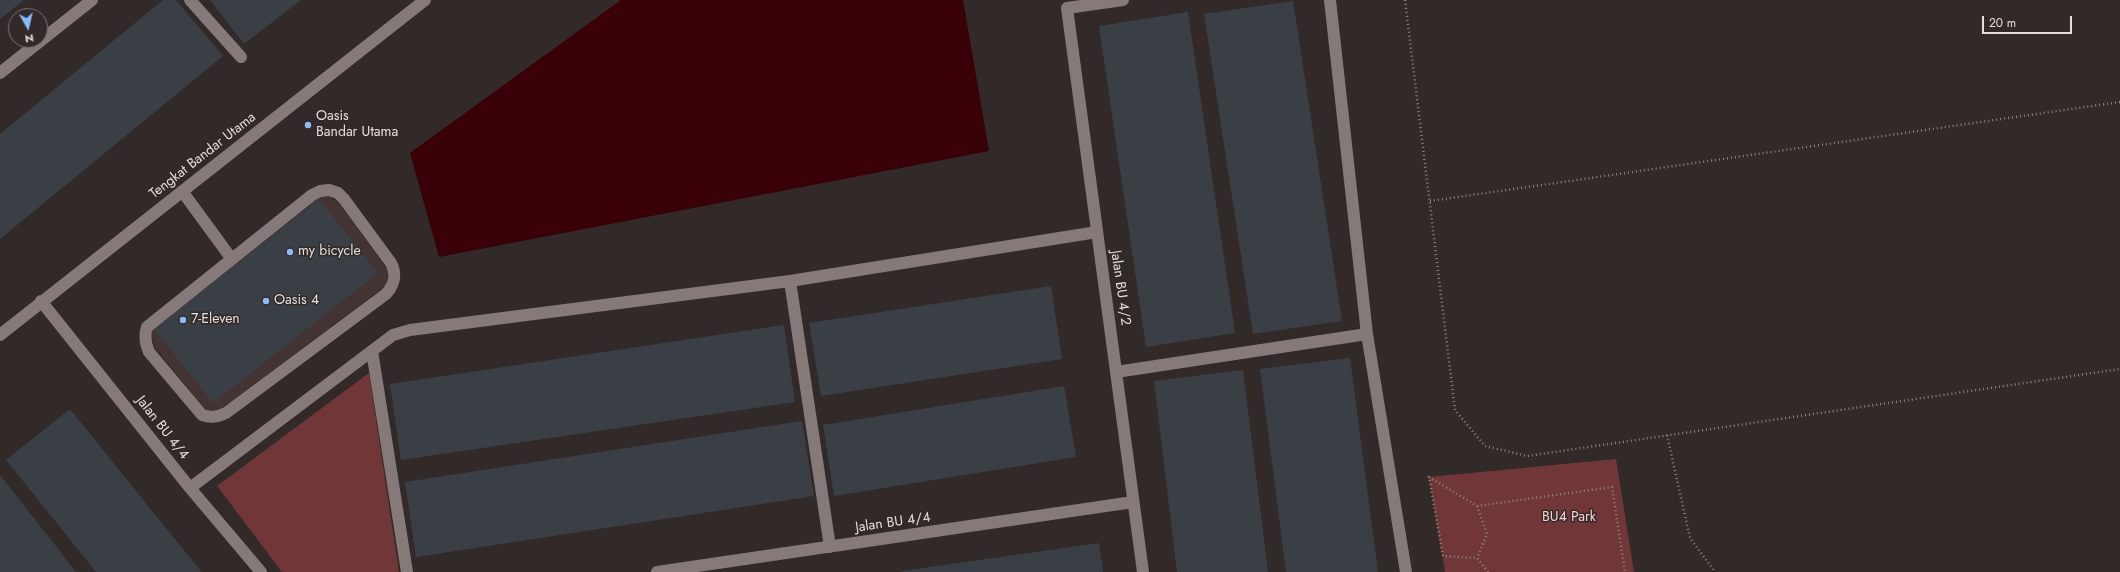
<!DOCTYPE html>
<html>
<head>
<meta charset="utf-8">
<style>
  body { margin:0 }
  #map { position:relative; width:2120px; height:572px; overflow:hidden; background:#322929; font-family:Jost,sans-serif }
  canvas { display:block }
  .north { position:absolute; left:8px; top:8px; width:40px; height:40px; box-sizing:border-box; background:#322929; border:1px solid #797171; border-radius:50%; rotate:172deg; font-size:11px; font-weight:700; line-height:16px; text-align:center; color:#e4dedd }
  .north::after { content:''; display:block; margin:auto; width:14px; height:18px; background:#89bafc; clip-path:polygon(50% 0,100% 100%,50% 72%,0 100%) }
  .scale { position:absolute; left:1982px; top:16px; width:90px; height:18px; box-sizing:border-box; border:2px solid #e4dedd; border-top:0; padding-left:5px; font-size:12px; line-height:14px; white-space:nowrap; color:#e4dedd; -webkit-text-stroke:3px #322929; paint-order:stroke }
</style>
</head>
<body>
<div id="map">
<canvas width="2120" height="572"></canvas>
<div class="north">N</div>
<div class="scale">20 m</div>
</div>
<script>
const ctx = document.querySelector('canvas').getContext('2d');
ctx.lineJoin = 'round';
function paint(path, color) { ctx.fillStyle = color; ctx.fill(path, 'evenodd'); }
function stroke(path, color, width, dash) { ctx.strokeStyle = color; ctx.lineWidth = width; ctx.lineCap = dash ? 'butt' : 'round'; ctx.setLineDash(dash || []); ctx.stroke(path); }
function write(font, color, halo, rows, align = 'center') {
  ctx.font = font + ' Jost,sans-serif'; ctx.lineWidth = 3; ctx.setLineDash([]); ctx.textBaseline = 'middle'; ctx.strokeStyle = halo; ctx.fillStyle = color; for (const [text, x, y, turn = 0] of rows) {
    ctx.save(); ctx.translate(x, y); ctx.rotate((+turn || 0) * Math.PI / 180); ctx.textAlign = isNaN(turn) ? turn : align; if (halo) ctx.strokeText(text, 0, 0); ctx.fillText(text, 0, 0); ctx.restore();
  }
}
paint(new Path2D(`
  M328,196L341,205L383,264L388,271L389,279L384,287L222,408L212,411L205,409L154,346L151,331L316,197Z`), '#433333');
paint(new Path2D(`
  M369,373L399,572H282L217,486Z
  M1616,459L1634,572H1445L1429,477Z`), '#713738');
paint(new Path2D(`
  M621,0H963L989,151L439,257L410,153Z`), '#3a0007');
paint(new Path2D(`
  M0,0H24L0,19Z
  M163,0H176L223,56L0,239V134Z
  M210,0H301L244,44Z
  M1293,1L1342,321L1253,334L1204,14Z
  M1188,12L1235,333L1146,347L1099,26Z
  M319,199L378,273L213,403L154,329Z
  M1051,286L1062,359L821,396L809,323Z
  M784,325L795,402L401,460L390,384Z
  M1350,358L1378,572H1286L1260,369Z
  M1243,370L1268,572H1177L1154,381Z
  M1064,386L1076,457L834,496L823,425Z
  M70,409L165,527L202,572H96L6,460Z
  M802,421L814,496L416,557L405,482Z
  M0,475L48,536L76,572H0Z
  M1099,543L1103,572H902V571Z`), '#3a3f46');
stroke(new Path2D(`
  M1405,0L1455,410L1485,446L1527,456L2120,369
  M1430,201L2120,102
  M1667,435L1690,538L1715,572
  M1477,506L1487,534L1477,558
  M1488,572L1477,558L1443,556L1429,477L1477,506L1612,487L1625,572`), '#8d8585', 2.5, [1, 3]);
stroke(new Path2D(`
  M190,0L241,57
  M1123,0L1067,8L1143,572
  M1330,0L1367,334L1406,572
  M0,73L92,0
  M329,190L338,193L344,199L391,263C397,275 395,284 386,294L226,413C217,417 211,418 202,415L149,352C145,343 144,336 147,327L312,195L320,191Z
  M182,191L231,258
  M790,281L830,547
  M41,301L190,488L261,572
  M0,335L425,0
  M372,351L407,572
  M1116,372L1367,334
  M190,488L393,335L410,330L790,281L1097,232
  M657,572L1133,502`), '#857a79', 12);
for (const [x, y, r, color] of [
  [308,125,4,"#89bafc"],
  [290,252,4,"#89bafc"],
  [266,301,4,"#89bafc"],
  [183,320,4,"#89bafc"]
]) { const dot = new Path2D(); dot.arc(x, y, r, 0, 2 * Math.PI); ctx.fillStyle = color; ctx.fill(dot); stroke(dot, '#322929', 1.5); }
write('14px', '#e4dedd', '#322929', [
  ["Oasis",316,117],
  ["Bandar Utama",316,133],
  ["my bicycle",298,252],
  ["Oasis 4",274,301],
  ["7-Eleven",191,320]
], 'left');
write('14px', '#e4dedd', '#322929', [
  ["Tengkat Bandar Utama",203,156,-38],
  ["Jalan BU 4/2",1120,288,82],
  ["Jalan BU 4/4",162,428,52],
  ["Jalan BU 4/4",893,523,-8]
]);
write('14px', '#fcd1d0', '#322929', [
  ["BU4 Park",1569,518]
]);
</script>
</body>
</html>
